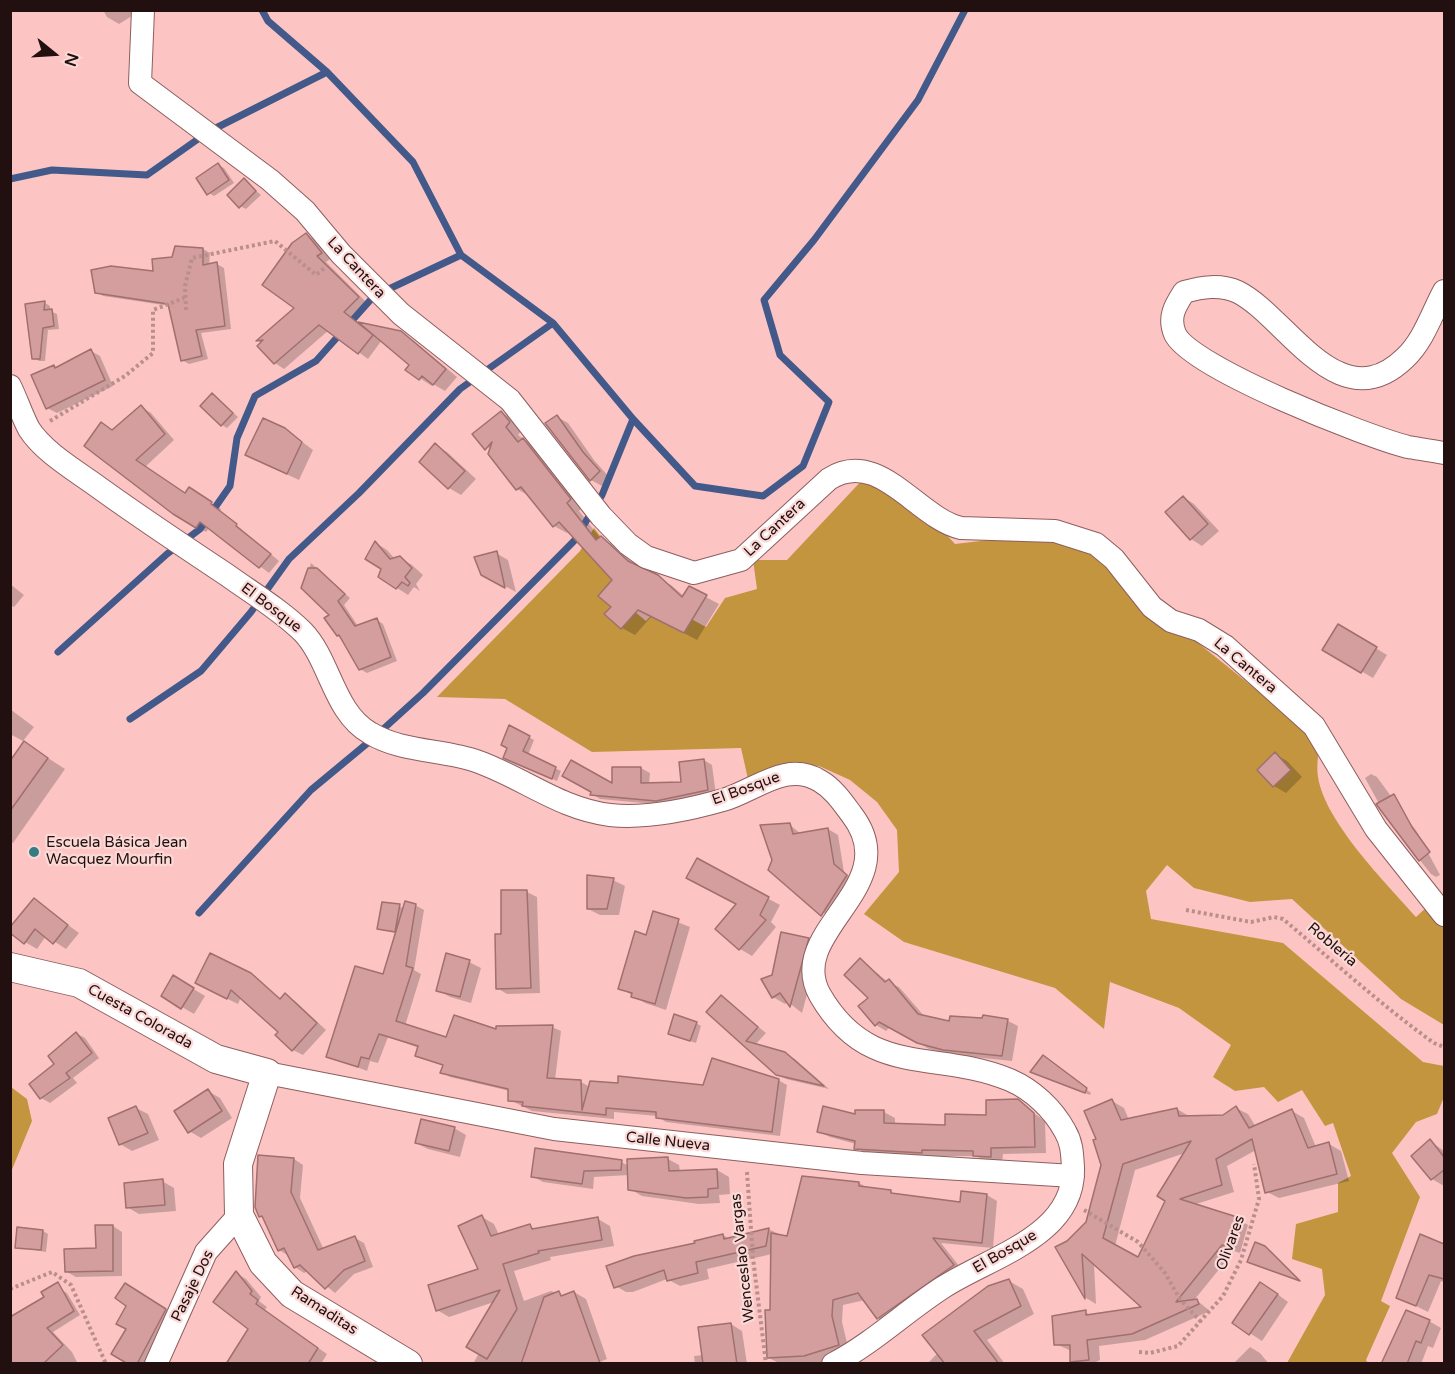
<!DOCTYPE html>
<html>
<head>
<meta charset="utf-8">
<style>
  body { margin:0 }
  #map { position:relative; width:1455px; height:1374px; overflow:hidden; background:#fcc5c4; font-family:"Varela Round",sans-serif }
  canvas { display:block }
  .frame { position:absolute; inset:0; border:12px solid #220f0f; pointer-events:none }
  .north { position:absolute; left:24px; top:24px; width:60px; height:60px; -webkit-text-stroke:4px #fad9d7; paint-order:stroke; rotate:108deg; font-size:16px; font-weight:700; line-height:24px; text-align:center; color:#220f0f }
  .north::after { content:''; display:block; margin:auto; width:21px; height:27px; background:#220f0f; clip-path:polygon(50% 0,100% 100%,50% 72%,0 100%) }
</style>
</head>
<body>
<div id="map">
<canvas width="1455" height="1374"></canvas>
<div class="frame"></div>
<div class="north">N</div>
</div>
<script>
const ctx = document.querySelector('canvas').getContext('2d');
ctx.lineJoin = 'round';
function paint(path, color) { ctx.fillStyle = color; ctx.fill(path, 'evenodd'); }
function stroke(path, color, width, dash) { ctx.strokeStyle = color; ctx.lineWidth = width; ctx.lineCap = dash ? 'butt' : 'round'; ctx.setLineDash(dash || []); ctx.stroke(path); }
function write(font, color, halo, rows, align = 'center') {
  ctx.font = font + ' "Varela Round",sans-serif'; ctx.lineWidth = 4.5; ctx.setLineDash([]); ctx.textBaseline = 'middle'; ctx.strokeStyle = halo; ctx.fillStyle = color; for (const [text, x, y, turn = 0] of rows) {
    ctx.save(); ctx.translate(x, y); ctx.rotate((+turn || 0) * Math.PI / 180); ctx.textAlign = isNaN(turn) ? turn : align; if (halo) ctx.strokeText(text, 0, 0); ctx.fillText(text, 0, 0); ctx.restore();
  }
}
paint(new Path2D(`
  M866,476L913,498L955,544L1074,530L1157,610L1319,740C1319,752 1316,766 1318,777C1325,822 1386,883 1416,917L1430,904L1444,926V1025L1401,999L1292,899L1250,902L1194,888L1167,865L1146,891L1151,919L1283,943L1423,1062L1444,1066V1097L1437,1114L1416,1122L1392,1153L1420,1197L1381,1301L1390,1306L1366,1360L1368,1363H1287L1325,1295L1322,1269L1292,1259L1296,1224L1338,1212V1183L1351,1176L1333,1123L1325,1126L1302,1090L1278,1102L1264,1087L1235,1091L1213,1077L1231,1045L1179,1008L1110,982L1104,1029L1055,988L904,942L864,914L899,872L897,830L877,802L850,780L819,766L788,764L748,779L741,748L592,752L505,699L437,697L580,551L594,528L604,541L616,596L646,621L662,603L706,627L725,598L757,589L753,560H787Z
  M11,1087L27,1099L32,1121L11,1172Z`), '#c3953f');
paint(new Path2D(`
  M103,10L140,11L119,24L107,17Z
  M218,165L224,168L234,183L214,196L209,193Z
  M244,180L261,195L246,209L240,206Z
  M306,235L315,240L330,259L326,262L367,303L352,319L358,323L401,333L413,340L457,377L445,391L433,384L432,386L407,370L411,364L382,340L368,359L329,330L284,369L275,363L259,341L296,308Z
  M203,249L210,253L209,266L217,264L224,268L231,329L201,333L208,359L189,364L182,360L170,306L103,296L97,292L154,273Z
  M45,303L50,306V311L57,314L59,329L48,330L45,361H39L34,358L27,305Z
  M91,351L100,356L113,386L57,413L47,408L67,364Z
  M213,395L238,417L227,428L222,425Z
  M141,407L151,413L174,440L145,467L186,495L189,489L221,509L220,511L279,561L269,573L209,528L206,532L197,527L102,424L113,431Z
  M502,413L515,420L522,430L518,435L536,448L583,507L579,511L600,538L614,545L638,568L671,585L685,597L689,588L719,604L697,640L652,616L635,635L622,628L613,606L614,580L569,531L567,533L554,526L531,497L517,489L490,454L491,449L482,444Z
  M557,417L568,423L594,460L610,478L602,486L591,480L547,423Z
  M285,429L313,450L299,480L258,461Z
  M435,445L447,452L476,479L461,495L449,488L421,462Z
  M1183,497L1194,504L1219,531L1202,546L1191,539Z
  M376,543L387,550L395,559L400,558L412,565L423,575L416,584L420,591L414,587L408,595L397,588L383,568Z
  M496,553L508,560L516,592L482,574Z
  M311,563L350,598L344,605L358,626L377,620L383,624L397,661L367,673L360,669L338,635L332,615L303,588Z
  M10,584L24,595L14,607L10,605Z
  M1339,626L1387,655L1373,678L1325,650Z
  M10,709L34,727L23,741L10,734Z
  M510,727L534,740L528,755L561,771L557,781L511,760Z
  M25,743L65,769L13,843L10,842V763Z
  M1275,754L1287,761L1302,777L1286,793L1274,786L1259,770Z
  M704,760L712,765L716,795L665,805L600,799L592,794L613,786L641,768L650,773L649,785L683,784Z
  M1371,774L1377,777L1417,832L1440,875L1436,877L1431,874L1388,820L1365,778Z
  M790,825L801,834L828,829L838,835L844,872L856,882L833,920L770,869Z
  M697,860L780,905L771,922L776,927L752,956L740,949L738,904Z
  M613,880L625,886L619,915H600L588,909Z
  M527,892L537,897L540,993L507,994L497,988L502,935Z
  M34,900L79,933L66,949L46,936L37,949L25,942Z
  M415,905L424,910L414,970L421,974L405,1026L447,1039L498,1031L552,1027L561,1031L555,1080L581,1082L590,1087H704L778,1080L787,1085L780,1136L666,1122L657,1116L614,1112V1119L532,1111L510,1100V1091L450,1077L442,1072L444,1066L417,1055L419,1048L388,1037L378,1063L370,1061L367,1071L328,1056L384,976L397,933L379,928L399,906L404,909Z
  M654,913L690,927L666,1010L645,1003L620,988L647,937Z
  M808,939L820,946L802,1013L788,1002L785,1004L773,997V976Z
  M861,960L888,982L899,987L925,1017L951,1023L1008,1021L1018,1026L1012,1061L954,1055L929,1049L890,1027L886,1031L876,1025Z
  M469,962L481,968L471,1003L450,997L438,990Z
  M250,975L281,999L285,995L295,1001L326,1030L303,1055L293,1050L280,1032L241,997L238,1004L207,989Z
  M174,977L205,996L194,1014L163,996Z
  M722,997L766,1033L755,1045L785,1053L795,1059L829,1089L786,1079L776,1074L708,1012Z
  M696,1023L701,1026L696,1043L675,1036Z
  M76,1033L85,1038L99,1058L73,1078L77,1083L50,1103L41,1098L56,1065Z
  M1049,1060L1091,1093L1090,1095L1037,1075Z
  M208,1091L220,1098L232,1118L201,1138L189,1131Z
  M1017,1101L1045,1121L1046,1153L1003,1154L1002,1163L986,1162L976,1156H933V1159L868,1154L856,1148V1144L830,1137L818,1131L857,1116L884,1112L895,1118V1125L946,1127L988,1116Z
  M1112,1101L1124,1108L1129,1120L1177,1109L1189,1116L1224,1117L1236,1108L1248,1114L1256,1127L1292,1111L1304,1118L1316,1147L1329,1144L1341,1151L1349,1181L1279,1198L1267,1192L1256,1150L1227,1166L1234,1192L1193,1205L1236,1218L1248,1225L1240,1253L1234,1251L1195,1299L1210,1311L1145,1340L1099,1346L1100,1360L1092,1364H1076L1071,1361V1351L1056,1344L1085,1312L1092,1316L1144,1308L1094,1263L1096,1304L1086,1298L1058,1248L1087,1223L1102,1165L1098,1140ZM1185,1153L1167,1201L1138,1259L1115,1246L1135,1170Z
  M136,1108L148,1114L159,1140L132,1151L120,1144Z
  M454,1128L466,1135L460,1157L428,1149L416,1143Z
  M1430,1141L1444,1151V1186L1432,1179L1413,1156Z
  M260,1157L294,1159L303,1165L300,1198L324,1250L355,1238L364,1243L373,1267L354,1274L335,1293L308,1271L304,1273L295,1267L289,1256L279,1250L266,1219L260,1216Z
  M668,1159L679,1165L680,1172L717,1170L729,1177L730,1194L719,1195L720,1203L699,1204L642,1196L630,1189L629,1175L594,1177L593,1189L543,1182L532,1176L621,1162L629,1166Z
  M162,1181L174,1188L176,1211L139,1214L127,1207Z
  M859,1183L868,1188L891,1192L897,1195L962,1204L987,1195L997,1201L993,1248L941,1243L963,1271L889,1324L878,1318L865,1300L843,1305L842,1322L849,1351L832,1364L779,1363L769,1358L772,1254L707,1269L709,1279L680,1286L667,1279L633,1292H626L614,1285L697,1244L723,1235L729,1239L768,1229L788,1238Z
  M482,1217L494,1224L499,1235L530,1226L537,1230L598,1219L610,1226L614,1246L550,1257L551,1260L514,1271L524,1301L551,1291L565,1296L574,1292L586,1299L607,1359L595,1364H473L479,1353L494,1302L449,1317L437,1310L480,1270Z
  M113,1226L122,1232V1276L76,1277L67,1272L97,1249Z
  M43,1231L48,1234L46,1252L17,1247Z
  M1421,1236L1444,1246V1282L1441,1281L1428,1312L1398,1297Z
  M1265,1247L1271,1251L1301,1281L1254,1265Z
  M236,1273L246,1279L261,1297L259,1301L267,1307L264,1311L327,1354L321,1364H225L250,1328Z
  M1009,1281L1023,1289L1034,1314L987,1340L1005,1364H927Z
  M60,1289L67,1293L80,1315L53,1332L72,1352L78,1364H10Z
  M135,1290L175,1315L149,1364H131L128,1328Z
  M1272,1290L1288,1302L1262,1341L1234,1323Z
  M1429,1321L1441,1328L1433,1348L1428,1346L1421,1364H1383L1393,1338L1396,1339Z
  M731,1324L742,1331L747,1364H695L694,1356L704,1355Z
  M1250,1347L1260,1353L1269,1364H1233Z`), '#0003');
stroke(new Path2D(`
  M262,10L268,21L327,72L413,162L461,255L553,323L633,419L695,486L763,496L803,466L829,402L780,355L764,300L814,240L918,100L965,10
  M10,179L52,170L147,175L208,132L327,72
  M58,652L167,554L200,529L230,486L237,438L255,396L316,361L374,296L461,255
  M130,719L201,671L251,612L289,559L359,493L460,389L553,323
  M199,913L311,790L370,741L423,693L574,541L602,495L633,419`), '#42598a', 7);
const building = new Path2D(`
  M218,163L229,180L207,195L196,178Z
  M244,178L256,191L239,208L227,195Z
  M306,233L322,253L317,256L359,297L344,312L373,335L358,354L319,325L274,364L257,346L263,340L256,341L294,308L262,285L292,243Z
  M175,246L203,248V265L217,262L225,326L196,330L202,356L181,361L168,304L95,293L91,270L111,266L153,271L152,259L172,257Z
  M45,301L44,310L52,309L54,326L43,328L40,359H32L25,304Z
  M358,322L401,331L446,369L433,385L422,376L419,380L405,370L409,365Z
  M91,349L105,380L46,409L31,375L54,365L55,368Z
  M212,393L233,413L221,426L200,406Z
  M141,405L165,434L136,460L185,493L189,487L212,502L211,504L237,524L236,526L271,554L259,568L200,522L196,528L173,514L84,446L101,422L112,430Z
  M501,411L510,422L506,427L518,442L523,438L571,499L567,503L596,540L601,536L628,561L658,575L682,597L689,586L707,595L684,633L638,610L621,629L604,614L611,607L598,596L612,580L559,522L553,527L521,487L516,490L488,454L492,442L485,450L472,434Z
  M557,415L583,452L600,471L590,481L545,423Z
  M263,418L285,428L302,442L287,474L245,455Z
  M435,443L465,471L448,489L419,462Z
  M1183,496L1208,524L1190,540L1165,512Z
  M375,541L390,559L400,556L412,568L405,577L410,583L408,586L402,582L396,589L378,577L381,569L365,559Z
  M497,551L505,588L481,575L474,557Z
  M308,568H317L345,594L338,601L355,626L377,618L391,657L359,670L339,635L337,636L324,618L329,615L301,588Z
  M1338,624L1377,647L1361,673L1322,650Z
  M509,725L530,736L523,751L556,767L552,779L503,758L507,748L501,745Z
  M24,741L48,758L10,811V761Z
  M1275,752L1291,770L1273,787L1257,770Z
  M704,759L708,790L656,801L590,795L591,792L562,776L571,760L612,783V767H641V783L681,782L679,762Z
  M1394,794L1412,827L1430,852L1419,861L1376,804Z
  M790,823L793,834L828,828L834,864L847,875L821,916L768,870L772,860L760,825Z
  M697,858L769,897L760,915L766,920L739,950L715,929L736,904L686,878Z
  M587,875L614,878L607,909H587Z
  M501,890H527L531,988L496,989L495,934H501Z
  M34,898L68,925L53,944L35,929L24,944L10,933V927Z
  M405,901L416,904L406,966L413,968L396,1021L446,1037L454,1015L496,1029V1026L553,1025L547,1078L581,1080L582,1110L590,1081L618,1083V1076L703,1085L712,1058L779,1079L772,1132L656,1118V1112L606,1108V1115L522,1106L523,1102L508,1101V1089L440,1073L443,1065L415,1056L418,1046L379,1034L369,1059L361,1057L358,1067L326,1057L355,966L383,974Z
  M382,902L400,904L395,932L377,929Z
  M653,911L679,919L655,1004L631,997L632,993L618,989L635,931L646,935Z
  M781,932L809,938L790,1007L780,993L772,998L761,979L772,975Z
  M210,953L251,973L280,999L285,993L317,1023L292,1051L275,1035L278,1032L231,990L227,999L195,983Z
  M446,953L470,960L460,997L436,991Z
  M860,958L885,982L889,979L918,1014L949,1021L950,1016L982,1018L983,1015L1008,1019L1002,1056L943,1050L917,1043L879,1022L875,1026L858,1006L868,998L844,975Z
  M173,975L194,988L181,1009L161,996Z
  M721,995L758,1027L746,1041L785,1052L824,1086L776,1075L706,1012Z
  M674,1014L697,1022L690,1041L668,1034Z
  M76,1032L92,1053L66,1073L70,1078L40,1099L29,1084L54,1064L48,1056Z
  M1043,1055L1087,1088L1085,1093L1030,1072Z
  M208,1089L222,1111L188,1133L174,1111Z
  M1018,1099L1034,1113L1035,1147L991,1148V1157L973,1156V1151L922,1150V1153L854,1149L855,1141L817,1132L823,1106L855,1114V1110H884V1123L945,1125V1114L986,1115V1100Z
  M1112,1099L1121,1120L1177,1108L1179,1116L1223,1115L1236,1106L1249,1128L1292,1109L1308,1148L1329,1142L1337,1174L1265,1193L1252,1139L1216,1159L1222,1185L1180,1199L1237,1217L1228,1247L1222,1245L1176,1302L1197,1299L1199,1304L1132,1334L1087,1340L1089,1360L1070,1362V1345H1054L1052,1316L1086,1310V1315L1141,1307L1082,1254L1085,1299L1055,1247L1067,1241L1086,1222L1101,1165L1093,1140L1096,1139L1084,1111ZM1191,1141L1157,1196L1165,1201L1138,1257L1103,1238L1123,1164Z
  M136,1106L148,1133L119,1145L108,1118Z
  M421,1119L455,1127L449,1151L415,1143Z
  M1430,1139L1444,1157V1170L1431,1180L1411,1156Z
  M535,1148L622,1160L621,1170L584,1171L582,1184L531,1177Z
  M258,1155L294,1158L291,1192L318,1250L355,1236L365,1261L344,1270L325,1289L300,1265L294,1268L284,1248L278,1251L262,1216L259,1217L255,1207Z
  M668,1157L669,1171L717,1169L718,1188L708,1189V1197L686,1198L628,1190L627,1159Z
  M802,1176L859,1182V1186L891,1190V1193L960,1202L961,1191L987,1194L982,1243L933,1238L954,1265L877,1319L858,1293L833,1300L832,1316L839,1345L804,1356L767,1358L765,1310H770L771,1233L787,1236Z
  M163,1179L165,1205L126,1208L124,1183Z
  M482,1215L491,1236L530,1224L532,1229L598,1217L602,1240L538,1251L539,1253L503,1264L517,1309L487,1359L466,1347L500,1290L436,1311L428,1285L478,1269L458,1226Z
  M95,1225H113V1271L65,1272L64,1249L96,1248Z
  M17,1227L43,1230L41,1250L15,1248Z
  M769,1228L766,1246L696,1262L698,1273L667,1281L664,1270L614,1288L606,1266L634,1256L695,1243L694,1241L723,1234L724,1239Z
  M1420,1234L1444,1244V1279L1429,1275L1416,1306L1396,1298Z
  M1255,1242L1265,1246L1300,1281L1247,1262Z
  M236,1271L252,1291L250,1294L258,1300L256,1304L318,1348L308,1364H226L248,1329L213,1302Z
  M1009,1279L1021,1306L974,1331L999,1364H945L922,1335L988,1286Z
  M58,1282L74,1311L47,1328L63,1345L43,1364H10V1317L44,1297L41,1292Z
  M1260,1282L1278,1294L1249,1335L1232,1323Z
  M125,1283L166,1309L137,1364H128L111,1354L126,1329L116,1324L126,1306L115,1298Z
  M559,1291L561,1296L574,1291L600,1363L521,1364L544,1297Z
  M1406,1310L1430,1320L1421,1343L1416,1341L1407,1364H1381Z
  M731,1323L737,1364H703L698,1327Z`);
paint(building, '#d39e9d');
stroke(building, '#a06f6e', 1.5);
const minor = new Path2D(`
  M143,10L140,83L270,180L305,211L341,254L401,314L510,400L601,516L628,544L646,557L694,573L741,560L829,479C879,447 917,518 961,528L1055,531L1096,544L1114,559L1152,607L1171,621L1199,630L1225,646L1314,726L1376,829L1444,915
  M1444,291C1432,313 1424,340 1405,358C1339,422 1286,316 1238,292C1220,284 1202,287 1184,292C1175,306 1168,317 1175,334C1191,368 1368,437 1408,447C1420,449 1433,451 1444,453
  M10,386C17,400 22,416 29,429C43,451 73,469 94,484C138,516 182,545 227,575C252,593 281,610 303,632C330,660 334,713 370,733C403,753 444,749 479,762C525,779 561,809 610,815C647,819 688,810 723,800C755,791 786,760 820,781C834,789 843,803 852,815C907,887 784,931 820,995C869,1080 937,1049 1010,1080C1033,1090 1053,1109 1065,1131C1072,1143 1072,1153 1073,1167C1076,1236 989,1257 942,1288C905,1312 873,1343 833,1364
  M267,1073L554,1129L862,1163L1073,1176
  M156,1364L206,1252L239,1215`);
const tertiary = new Path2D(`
  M10,967L79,983L216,1059L267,1073L238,1164L239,1215L263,1263L292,1294L408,1364`);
stroke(minor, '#8e5e5e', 24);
stroke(tertiary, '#8e5e5e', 30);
stroke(new Path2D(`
  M186,310L185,286L192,258L275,241L316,275L326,267
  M50,421L125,376L153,353V310L184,298
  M1186,910L1251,922L1274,917L1283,919C1333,961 1381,1005 1434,1043L1444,1047
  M747,1172L753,1258L766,1364
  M1084,1210L1138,1242L1165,1273L1180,1299L1201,1322
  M10,1289L52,1272L71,1285L106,1364
  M1139,1352L1150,1353L1178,1346L1223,1296L1241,1260L1259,1199L1254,1164`), '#ba8e8d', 4, [3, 3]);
stroke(minor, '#fff', 22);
stroke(tertiary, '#fff', 28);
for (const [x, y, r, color] of [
  [34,852,6,"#347d81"]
]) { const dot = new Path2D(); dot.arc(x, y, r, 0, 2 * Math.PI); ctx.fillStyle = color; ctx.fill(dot); stroke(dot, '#fad9d7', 2); }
write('15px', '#220f0f', '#fad9d7', [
  ["La Cantera",356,268,47],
  ["La Cantera",775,528,-43],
  ["El Bosque",271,608,37],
  ["La Cantera",1245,666,40],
  ["El Bosque",746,789,-20],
  ["Roblería",1332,945,40],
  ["Cuesta Colorada",140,1017,29],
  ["Calle Nueva",668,1142,6],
  ["Olivares",1231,1243,-70],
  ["El Bosque",1005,1252,-30],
  ["Wenceslao Vargas",743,1258,-96],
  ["Pasaje Dos",193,1286,-64],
  ["Ramaditas",324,1311,33]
]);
write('15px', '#220f0f', '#fad9d7', [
  ["Escuela Básica Jean",46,843],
  ["Wacquez Mourfin",46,860]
], 'left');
</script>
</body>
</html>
